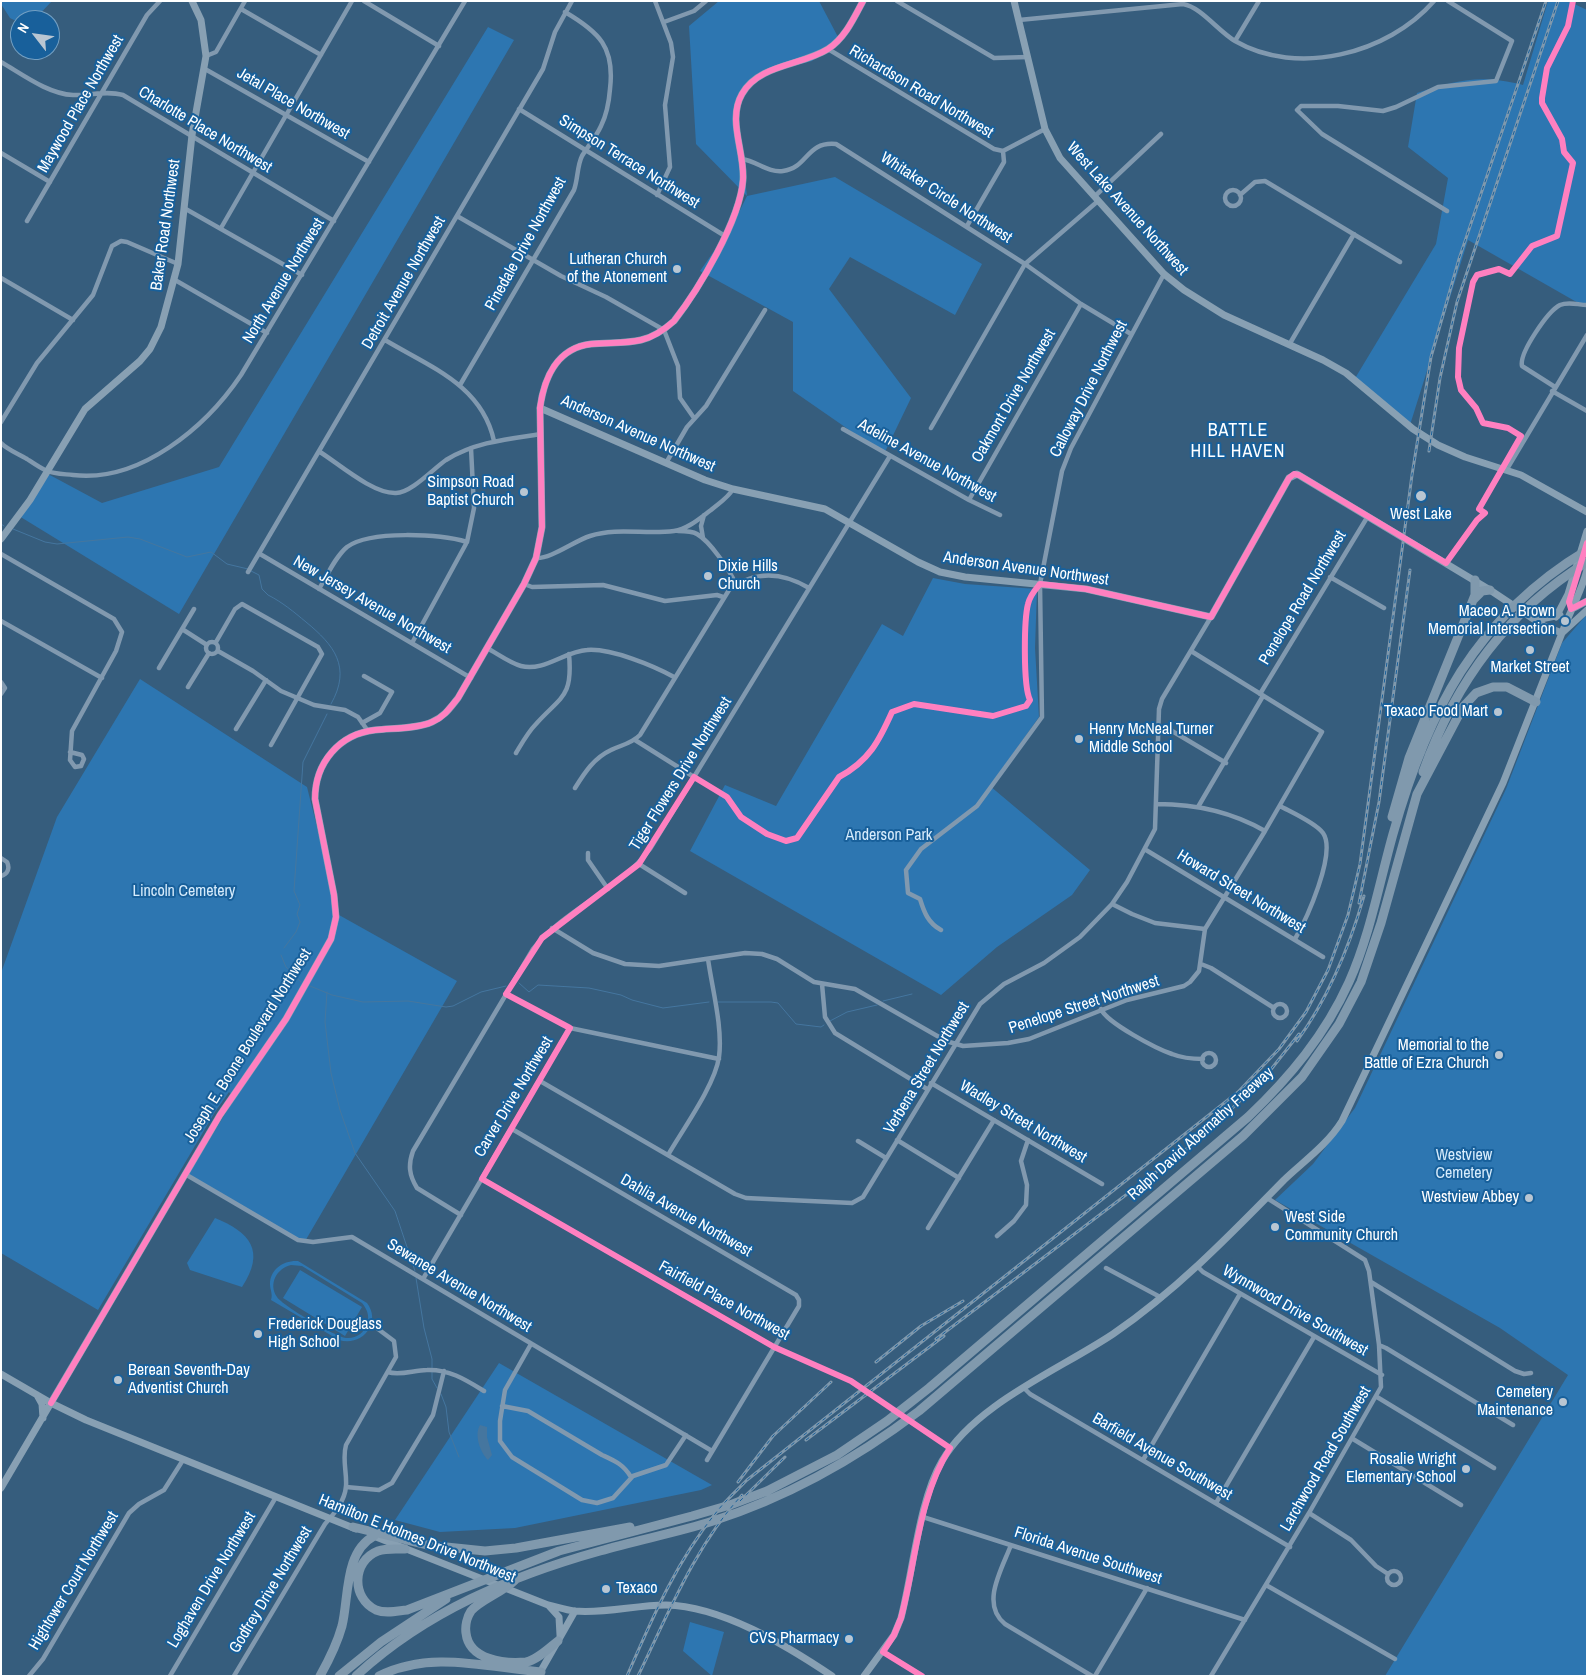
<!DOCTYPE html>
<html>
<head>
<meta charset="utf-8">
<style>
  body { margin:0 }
  #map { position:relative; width:1588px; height:1677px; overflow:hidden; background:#365d7d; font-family:"Archivo Narrow",sans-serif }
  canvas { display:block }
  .frame { position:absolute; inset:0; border:2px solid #fff; pointer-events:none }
  .north { position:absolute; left:10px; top:10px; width:50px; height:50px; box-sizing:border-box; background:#18609b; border:1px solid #74a0c3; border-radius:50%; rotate:300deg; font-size:14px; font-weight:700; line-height:20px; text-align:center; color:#fff }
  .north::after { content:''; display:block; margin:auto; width:18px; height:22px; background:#b9c6d2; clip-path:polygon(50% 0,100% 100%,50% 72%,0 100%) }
</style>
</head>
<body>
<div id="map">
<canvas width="1588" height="1677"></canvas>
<div class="frame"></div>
<div class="north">N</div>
</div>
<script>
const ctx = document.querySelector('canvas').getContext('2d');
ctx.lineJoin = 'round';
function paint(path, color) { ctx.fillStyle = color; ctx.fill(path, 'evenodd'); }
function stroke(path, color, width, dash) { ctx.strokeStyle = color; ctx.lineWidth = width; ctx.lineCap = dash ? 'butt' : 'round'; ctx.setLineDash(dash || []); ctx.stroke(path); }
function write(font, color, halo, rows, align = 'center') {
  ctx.font = font + ' "Archivo Narrow",sans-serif'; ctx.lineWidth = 4; ctx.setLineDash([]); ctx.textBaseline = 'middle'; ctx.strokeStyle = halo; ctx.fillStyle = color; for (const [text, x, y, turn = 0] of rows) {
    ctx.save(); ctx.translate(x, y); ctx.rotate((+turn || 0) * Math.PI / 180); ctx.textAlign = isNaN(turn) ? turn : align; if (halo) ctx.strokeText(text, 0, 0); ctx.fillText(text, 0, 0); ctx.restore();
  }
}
paint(new Path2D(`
  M2,1H52L34,20H20V23L10,18L1,4Z
  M719,1H819L838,37L812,61L758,75L739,97L738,122L747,196L835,177L982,264L955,315L850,257L829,289L911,398L884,454L793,391V322L700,271L733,224L747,196L696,144L689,26Z
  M1548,1H1568L1587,10V308L1468,240L1410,425L1354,380L1436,244L1448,178L1408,147L1417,93C1457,80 1481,74 1523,85Z
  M488,27L514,40L179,614L19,516L48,474L102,503L219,467Z
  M933,578L965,584L1037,589L1035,648L1039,717L990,786L1090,870L1072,895L997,947L941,995L690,851L725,785L776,806L882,624L903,636Z
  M1587,614V1676H1385L1568,1375L1500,1328L1275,1200L1313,1164L1355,1108L1506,789L1562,643Z
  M140,679L307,787L339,915L457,981L304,1243L188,1174L235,1098L229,1092L215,1112L98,1310L1,1253V973L57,817Z
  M215,1218C250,1232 266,1251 242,1287L190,1270L187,1263Z
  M298,1261L367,1303C382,1323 362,1347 339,1340L271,1300C273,1294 270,1290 270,1284C270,1269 284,1260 298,1261ZM291,1265L302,1266L362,1303C367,1309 370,1316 367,1324C364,1333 356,1339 346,1338C336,1337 283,1306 277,1297C268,1284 277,1268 291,1265Z
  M300,1270L362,1307L345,1336L283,1298Z
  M499,1363L712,1485L701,1490L515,1528L440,1532L395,1520Z
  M690,1622L724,1632L712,1676L683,1651Z`), '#2d76b1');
paint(new Path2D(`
  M480,1425L487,1427V1437L492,1455L488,1460C480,1452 474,1435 480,1425Z`), '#45769f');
stroke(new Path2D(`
  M1,524L4,526
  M13,529L45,542L57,544L128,537L140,539L187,557L211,552L227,564L248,569
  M251,571L259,575L262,589L268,595C282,602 294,612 306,622C334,645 352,667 331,704
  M284,948L296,932L300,922L297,914L300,905L294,891L303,762L327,714
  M281,955L286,967L301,982
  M519,983L529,992L538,985L589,988L621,995L632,1000L663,1008L709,1002
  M310,986L332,995L363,1002L408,1001L446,1007L453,1006L481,992L506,986
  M327,992L325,1022L331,1073L340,1110L355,1153L395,1211L415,1271
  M883,1001L912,994
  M718,1002H771L778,1003L796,1024L821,1027L824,1025
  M830,1021L847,1012L877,1005
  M416,1278L424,1328L432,1359V1379L437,1388
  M441,1394L446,1407L449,1432L459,1457`), '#45769f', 1);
stroke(new Path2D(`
  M364,1L439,46
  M655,1L671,43L673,57L665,105L670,167L657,195
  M897,1L994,58L1028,57
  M241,9L321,55
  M1019,20L1183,4C1201,7 1218,31 1235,41C1297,77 1388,54 1434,1
  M664,22L694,11L706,1
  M1235,41L1259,1
  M828,49L994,149L1003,151
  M206,56L216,52L245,1
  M1,62C22,74 48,94 73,95C91,96 105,90 123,95L334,221
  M205,69L369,162
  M519,109L725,236
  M1003,151L1045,129
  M1,153L50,182
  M742,159C757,161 768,173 783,171C808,168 806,141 836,144L1025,264L1081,304L1131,334
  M1225 198a8 8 0 1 1 16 0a8 8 0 1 1-16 0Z
  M1240,195L1255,182L1265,181L1400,262
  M1094,197L1161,134
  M184,208L302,275
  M1447,211L1322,134L1297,110L1301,106H1338L1383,111L1396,107L1438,87L1496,81L1512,41L1448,1
  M457,216L561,276L606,297L664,330L678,366L680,398L694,418
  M27,221L147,15L160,1
  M967,226L1004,162L1003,151
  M221,228L352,1
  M1,278L73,320
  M175,280L267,333
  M385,340C430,367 482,385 494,441
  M1289,345L1354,234
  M460,385L574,190C578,179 577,166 582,156C588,146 596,137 601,126C607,114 609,102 610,89C615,47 599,32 565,12
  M1555,387L1522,366C1519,353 1548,311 1560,305C1569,301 1578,305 1587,305
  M1552,391L1587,411
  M1,422L37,363L93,295L112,246L121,241L127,242L178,264
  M931,428L1025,264L1098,201
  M843,429L969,500L1000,515
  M1,443C8,450 19,454 27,459C33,463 40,468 47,471C54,474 64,474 73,475C140,483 206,427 241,375L465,1
  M320,452C339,464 373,494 396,493C411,493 433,469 446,460C475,442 508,439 541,434
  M666,463L687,427L706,406L765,310
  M1507,469L1587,335
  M969,500L1081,304
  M678,531C684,531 692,531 697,534C711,542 729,570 736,584
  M703,538L701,526L704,515
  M1,554L114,619L122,632L116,651L72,731L70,760L75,767L81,766L84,759L82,755L70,752
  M260,554L471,678
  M536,558C551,559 574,541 590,536C618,527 646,535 674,531C688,529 700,518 711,510C719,503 728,498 733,489
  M248,572L543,69L555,32L572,1
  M1330,577L1384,608
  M524,584L532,587L603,585L665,601L717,595L723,597
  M319,589C327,576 335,557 347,547C370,530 440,534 467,542
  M1,621L102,678
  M182,629L207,645
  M206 648a6 6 0 1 1 12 0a6 6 0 1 1-12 0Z
  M216,642L235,609L242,604L318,647L322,654L271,745
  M412,643L467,542L474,508L471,448
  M487,648C498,654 510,663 521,666C544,672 565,651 587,650C611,648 654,666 674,677
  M218,651L253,671L281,691L314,705L345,710L358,717L368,731
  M159,668L194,609
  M1,682L5,688L1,694
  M188,687L209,653
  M1260,694L1368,516
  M362,723L380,713L392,692L364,676
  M1158,726L1167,728L1226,763
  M236,729L266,680
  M635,740L694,777
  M516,753C522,743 528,732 536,724C561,696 573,698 569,654
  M575,788C585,772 594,758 611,750C621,745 631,744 640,735L729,590C755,570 782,572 809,588
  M1157,804C1195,804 1232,812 1265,831
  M1280,806C1291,812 1316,823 1323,833C1337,853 1306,920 1295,939
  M1198,807L1263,696
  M1146,850L1323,957
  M588,853V860L608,889
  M1,858L7,862C10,868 8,874 1,876
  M639,864L685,893
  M1112,904L1132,914L1155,923L1205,929
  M552,928L593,953L625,964L659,966L745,953L762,954L777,959L814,982L855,989L946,1041L963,1046L1008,1043L1029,1039L1127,1000L1184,986L1190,982L1199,971L1205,929L1265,831L1322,732L1191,651
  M941,930C928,923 924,912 920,899L908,893L906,870L921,849L977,806L1042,717L1040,584L1062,471L1071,448L1164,274
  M1201,964L1211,968L1274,1008
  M822,984L825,1017L835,1033L927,1089
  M506,994L570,1028L719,1059
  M1273 1011a7 7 0 1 1 14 0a7 7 0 1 1-14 0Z
  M1101,1009C1107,1023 1157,1049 1172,1054C1182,1058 1192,1059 1203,1059
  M1202 1060a7 7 0 1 1 14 0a7 7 0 1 1-14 0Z
  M540,1081L735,1194L746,1198L852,1203L863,1197L980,1004L1004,984L1044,963L1080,937L1112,904L1127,882L1155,829L1159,709L1162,699L1211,617
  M931,1083L1102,1184
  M512,1129L796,1295L799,1300V1306L707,1460
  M897,1140L959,1178
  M858,1141L886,1158
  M668,1155C683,1129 715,1085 719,1057C723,1028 712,988 708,959
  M185,1174L298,1240L313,1242L352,1237L712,1451
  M482,1179L774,1347L851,1381L950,1448
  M461,1215L417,1188C409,1175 408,1165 413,1151L533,949C566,908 618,891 650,849L890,456
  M928,1228L994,1120
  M997,1236L1014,1221L1026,1205L1027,1185L1021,1161L1028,1140
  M1198,1267L1203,1272L1382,1375
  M1106,1268L1162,1298
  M423,1279L570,1028
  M1371,1282L1515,1371L1524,1374L1531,1373
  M531,1344L505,1390L500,1421V1441L512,1457L582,1500L597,1503L613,1498L633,1476L666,1465L686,1435
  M1379,1345L1386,1348L1513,1425
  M388,1372C400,1376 414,1370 427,1370C449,1369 466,1380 484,1391
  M1024,1388L1030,1394L1290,1547
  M1377,1397L1494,1468
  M502,1406L528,1411L602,1455C615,1461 623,1464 631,1477
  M1353,1439L1461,1505
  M1143,1460L1240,1294
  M346,1487L379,1490L392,1483L433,1415L444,1371
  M1216,1503L1314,1337
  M1309,1513L1351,1540L1376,1566L1388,1574
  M923,1517L1245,1620
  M1011,1545C1002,1569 980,1604 1005,1624L1092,1676
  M1387 1578a7 7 0 1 1 14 0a7 7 0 1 1-14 0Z
  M1266,1585L1395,1659
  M883,1652L922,1676
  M29,1676L43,1659L129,1513L139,1504L164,1490L183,1460
  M170,1676L276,1497
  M234,1676L325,1524C334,1514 345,1501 346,1486C347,1472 342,1459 346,1445L396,1357L394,1341L378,1329
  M1095,1676L1147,1588
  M1211,1676L1309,1513L1381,1387L1379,1345L1369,1271L1365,1260L1267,1198`), '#8199af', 4.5);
stroke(new Path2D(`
  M1014,1L1045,129L1060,158L1164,274L1184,290L1224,315L1323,360L1346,373L1413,429L1438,445L1465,457L1521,475L1587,512
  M540,408L705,480L733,489L825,509L918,562L940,572L965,577L1086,589L1211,617L1289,478L1297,474L1490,590L1544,626L1562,633
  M1,539L30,500L85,409L140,361L150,349L161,327L178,264L192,135L206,56L201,20L192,1
  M1574,608L1587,601
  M1556,617L1568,594L1587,531
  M1541,619L1560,615
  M1562,633L1587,610
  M1,1374L51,1403L86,1420L356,1529
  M37,1395L42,1404L43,1418
  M1,1488L220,1115L286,1019L331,939L336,917L334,895L315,799C315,763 339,734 375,730C393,728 416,729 432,722C444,717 450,708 458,698L524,584L536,558L542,527L540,408C544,378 557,348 591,344C607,342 625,344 641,340C654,337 664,330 674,321C699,289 740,220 743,180C745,152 727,120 742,94C759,64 801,66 828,49C845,38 854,18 863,1
  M371,1535L548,1605C557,1607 566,1610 574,1611C605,1614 635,1605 666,1605C721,1606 786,1645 832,1676
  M549,1606L559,1617L560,1635
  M538,1676L575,1611
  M864,1676L894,1635L901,1618C913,1572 919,1500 942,1461C975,1404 1059,1370 1113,1334C1177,1290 1230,1235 1284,1180C1304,1161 1327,1145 1342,1121L1503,783L1562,633C1570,611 1581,593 1587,570`), '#88a0b3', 7);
stroke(new Path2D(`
  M1474,599L1482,591L1490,590
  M1423,772C1454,685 1507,611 1587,562
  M1392,817L1409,758L1475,595V580
  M353,1527L427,1545L485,1551L516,1548L630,1527
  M405,1549C396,1549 386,1548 378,1551C352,1561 351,1598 376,1610C386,1614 397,1611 407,1610L559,1551L692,1516L730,1505L767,1491L837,1455L887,1421L929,1388L1248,1117C1290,1077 1325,1035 1349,982C1370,935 1379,884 1393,834C1427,713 1475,617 1587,550
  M515,1580C503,1592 480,1600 471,1611C467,1617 465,1626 466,1633C469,1660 504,1664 526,1662C537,1660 549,1648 558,1641
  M320,1676C329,1660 337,1644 342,1626C349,1598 344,1552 374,1536
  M339,1676L381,1642L446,1599
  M356,1676C425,1612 511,1576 600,1551C637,1540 676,1533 713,1521C788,1497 857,1458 919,1411L1243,1136L1302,1077L1339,1024L1361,982L1381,923L1417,794L1463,707L1476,693L1493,687H1507L1536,702
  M379,1676C430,1650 486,1667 541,1672`), '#8099ad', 9);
const rail = new Path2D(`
  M1429,451L1440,378L1457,302L1558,1
  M1359,903L1379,802L1410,570
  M1297,1041C1329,997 1349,948 1364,896
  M936,1339L1201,1138L1265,1077L1299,1034
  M876,1362L921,1326L963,1301
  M806,1440L944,1336
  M738,1482L773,1436L831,1382
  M740,1501L785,1457
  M627,1676C652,1619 676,1562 715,1514C724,1502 736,1491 747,1480L1238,1092L1279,1049L1306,1012L1328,970L1348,915L1360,864L1412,475L1431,357L1459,259L1546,1
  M638,1676C668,1614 695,1546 742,1495`);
stroke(rail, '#8099ad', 3);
stroke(rail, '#18609b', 1, [4]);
stroke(new Path2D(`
  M1587,543L1569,602L1571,609L1587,601
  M51,1403L220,1115L286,1019L331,939L336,917L334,895L315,799C315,763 339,734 375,730C393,728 416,729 432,722C444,717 450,708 458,698L524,584L536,558L542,527L540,408C544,378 557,348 591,344C607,342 625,344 641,340C654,337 664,330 674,321C699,289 740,220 743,180C745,152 727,120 742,94C759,64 801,66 828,49C845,38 854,18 863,1
  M922,1676L883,1652L894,1635L901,1618C916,1562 918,1498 950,1448L851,1381L774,1347L482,1179L570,1028L506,994L542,938L639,864L694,777L727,797L741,817L767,834L786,841L797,838L839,777C869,761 879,741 892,712L914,704L993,716L1026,706L1030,700C1023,686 1024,620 1028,604C1030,595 1035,590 1040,584L1086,589L1211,617L1289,478L1294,474L1299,475L1446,563L1477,520L1485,513L1479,509L1521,436L1508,428L1483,423L1476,408L1461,390L1458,377L1459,348L1473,282L1477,275L1499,269L1510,274L1532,246L1557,236L1573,163L1564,152L1562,139L1542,103V98L1547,68L1568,26L1573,1`), '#ff80c0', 6);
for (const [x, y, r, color] of [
  [677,269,5,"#b9c6d2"],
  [524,492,5,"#b9c6d2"],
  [1421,496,6,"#b9c6d2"],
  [708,576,5,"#b9c6d2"],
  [1565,621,5,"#b9c6d2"],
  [1530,650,5,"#b9c6d2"],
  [1498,712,5,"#b9c6d2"],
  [1079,739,5,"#b9c6d2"],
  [1499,1055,5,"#b9c6d2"],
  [1529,1198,5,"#b9c6d2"],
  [1275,1227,5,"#b9c6d2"],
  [258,1334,5,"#b9c6d2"],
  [118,1380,5,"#b9c6d2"],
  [1563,1402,5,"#b9c6d2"],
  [1466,1469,5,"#b9c6d2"],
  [606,1589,5,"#b9c6d2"],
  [849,1639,5,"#b9c6d2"]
]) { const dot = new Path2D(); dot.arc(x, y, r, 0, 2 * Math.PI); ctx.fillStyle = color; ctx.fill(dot); stroke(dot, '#18609b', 2); }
write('16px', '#fff', '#18609b', [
  ["Richardson Road Northwest",921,92,31],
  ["Maywood Place Northwest",81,104,-60],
  ["Jetal Place Northwest",293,104,30],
  ["Charlotte Place Northwest",205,130,31],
  ["Simpson Terrace Northwest",629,162,32],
  ["Whitaker Circle Northwest",946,198,33],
  ["West Lake Avenue Northwest",1127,209,48],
  ["Baker Road Northwest",166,225,-82],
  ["Pinedale Drive Northwest",526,244,-61],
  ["North Avenue Northwest",284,281,-59],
  ["Detroit Avenue Northwest",404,283,-60],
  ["Calloway Drive Northwest",1089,389,-63],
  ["Oakmont Drive Northwest",1014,396,-60],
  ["Anderson Avenue Northwest",638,434,24],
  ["Adeline Avenue Northwest",927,461,29],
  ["Anderson Avenue Northwest",1026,569,8],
  ["Penelope Road Northwest",1303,598,-59],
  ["New Jersey Avenue Northwest",372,605,30],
  ["Tiger Flowers Drive Northwest",681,774,-58],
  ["Howard Street Northwest",1241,892,31],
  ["Penelope Street Northwest",1084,1005,-18],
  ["Joseph E. Boone Boulevard Northwest",248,1046,-58],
  ["Verbena Street Northwest",927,1068,-59],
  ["Carver Drive Northwest",514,1097,-59],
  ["Wadley Street Northwest",1023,1122,31],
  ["Ralph David Abernathy Freeway",1201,1134,-42],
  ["Dahlia Avenue Northwest",686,1216,30],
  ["Sewanee Avenue Northwest",459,1286,31],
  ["Fairfield Place Northwest",724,1301,29],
  ["Wynnwood Drive Southwest",1295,1311,30],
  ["Barfield Avenue Southwest",1162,1457,30],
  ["Larchwood Road Southwest",1326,1459,-60],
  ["Hamilton E Holmes Drive Northwest",417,1539,22],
  ["Florida Avenue Southwest",1088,1556,18],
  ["Loghaven Drive Northwest",212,1580,-59],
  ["Hightower Court Northwest",74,1581,-59],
  ["Godfrey Drive Northwest",271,1590,-59]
]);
write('16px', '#fff', '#18609b', [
  ["Lutheran Church",667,260],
  ["of the Atonement",667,278],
  ["Simpson Road",514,483],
  ["Baptist Church",514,501],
  ["West Lake",1421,515,"center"],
  ["Dixie Hills",718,567,"left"],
  ["Church",718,585,"left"],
  ["Maceo A. Brown",1555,612],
  ["Memorial Intersection",1555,630],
  ["Market Street",1530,668,"center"],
  ["Texaco Food Mart",1488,712],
  ["Henry McNeal Turner",1089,730,"left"],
  ["Middle School",1089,748,"left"],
  ["Memorial to the",1489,1046],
  ["Battle of Ezra Church",1489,1064],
  ["Westview Abbey",1519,1198],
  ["West Side",1285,1218,"left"],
  ["Community Church",1285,1236,"left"],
  ["Frederick Douglass",268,1325,"left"],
  ["High School",268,1343,"left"],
  ["Berean Seventh-Day",128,1371,"left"],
  ["Adventist Church",128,1389,"left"],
  ["Cemetery",1553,1393],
  ["Maintenance",1553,1411],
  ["Rosalie Wright",1456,1460],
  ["Elementary School",1456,1478],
  ["Texaco",616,1589,"left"],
  ["CVS Pharmacy",839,1639]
], 'right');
write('16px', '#d7ecfc', '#18609b', [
  ["Anderson Park",889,836],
  ["Lincoln Cemetery",184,892],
  ["Westview",1464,1156],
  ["Cemetery",1464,1174]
]);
ctx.letterSpacing = '1px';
write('18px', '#fff', '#18609b', [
  ["BATTLE",1238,431],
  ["HILL HAVEN",1238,452]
]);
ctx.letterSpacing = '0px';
</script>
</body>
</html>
